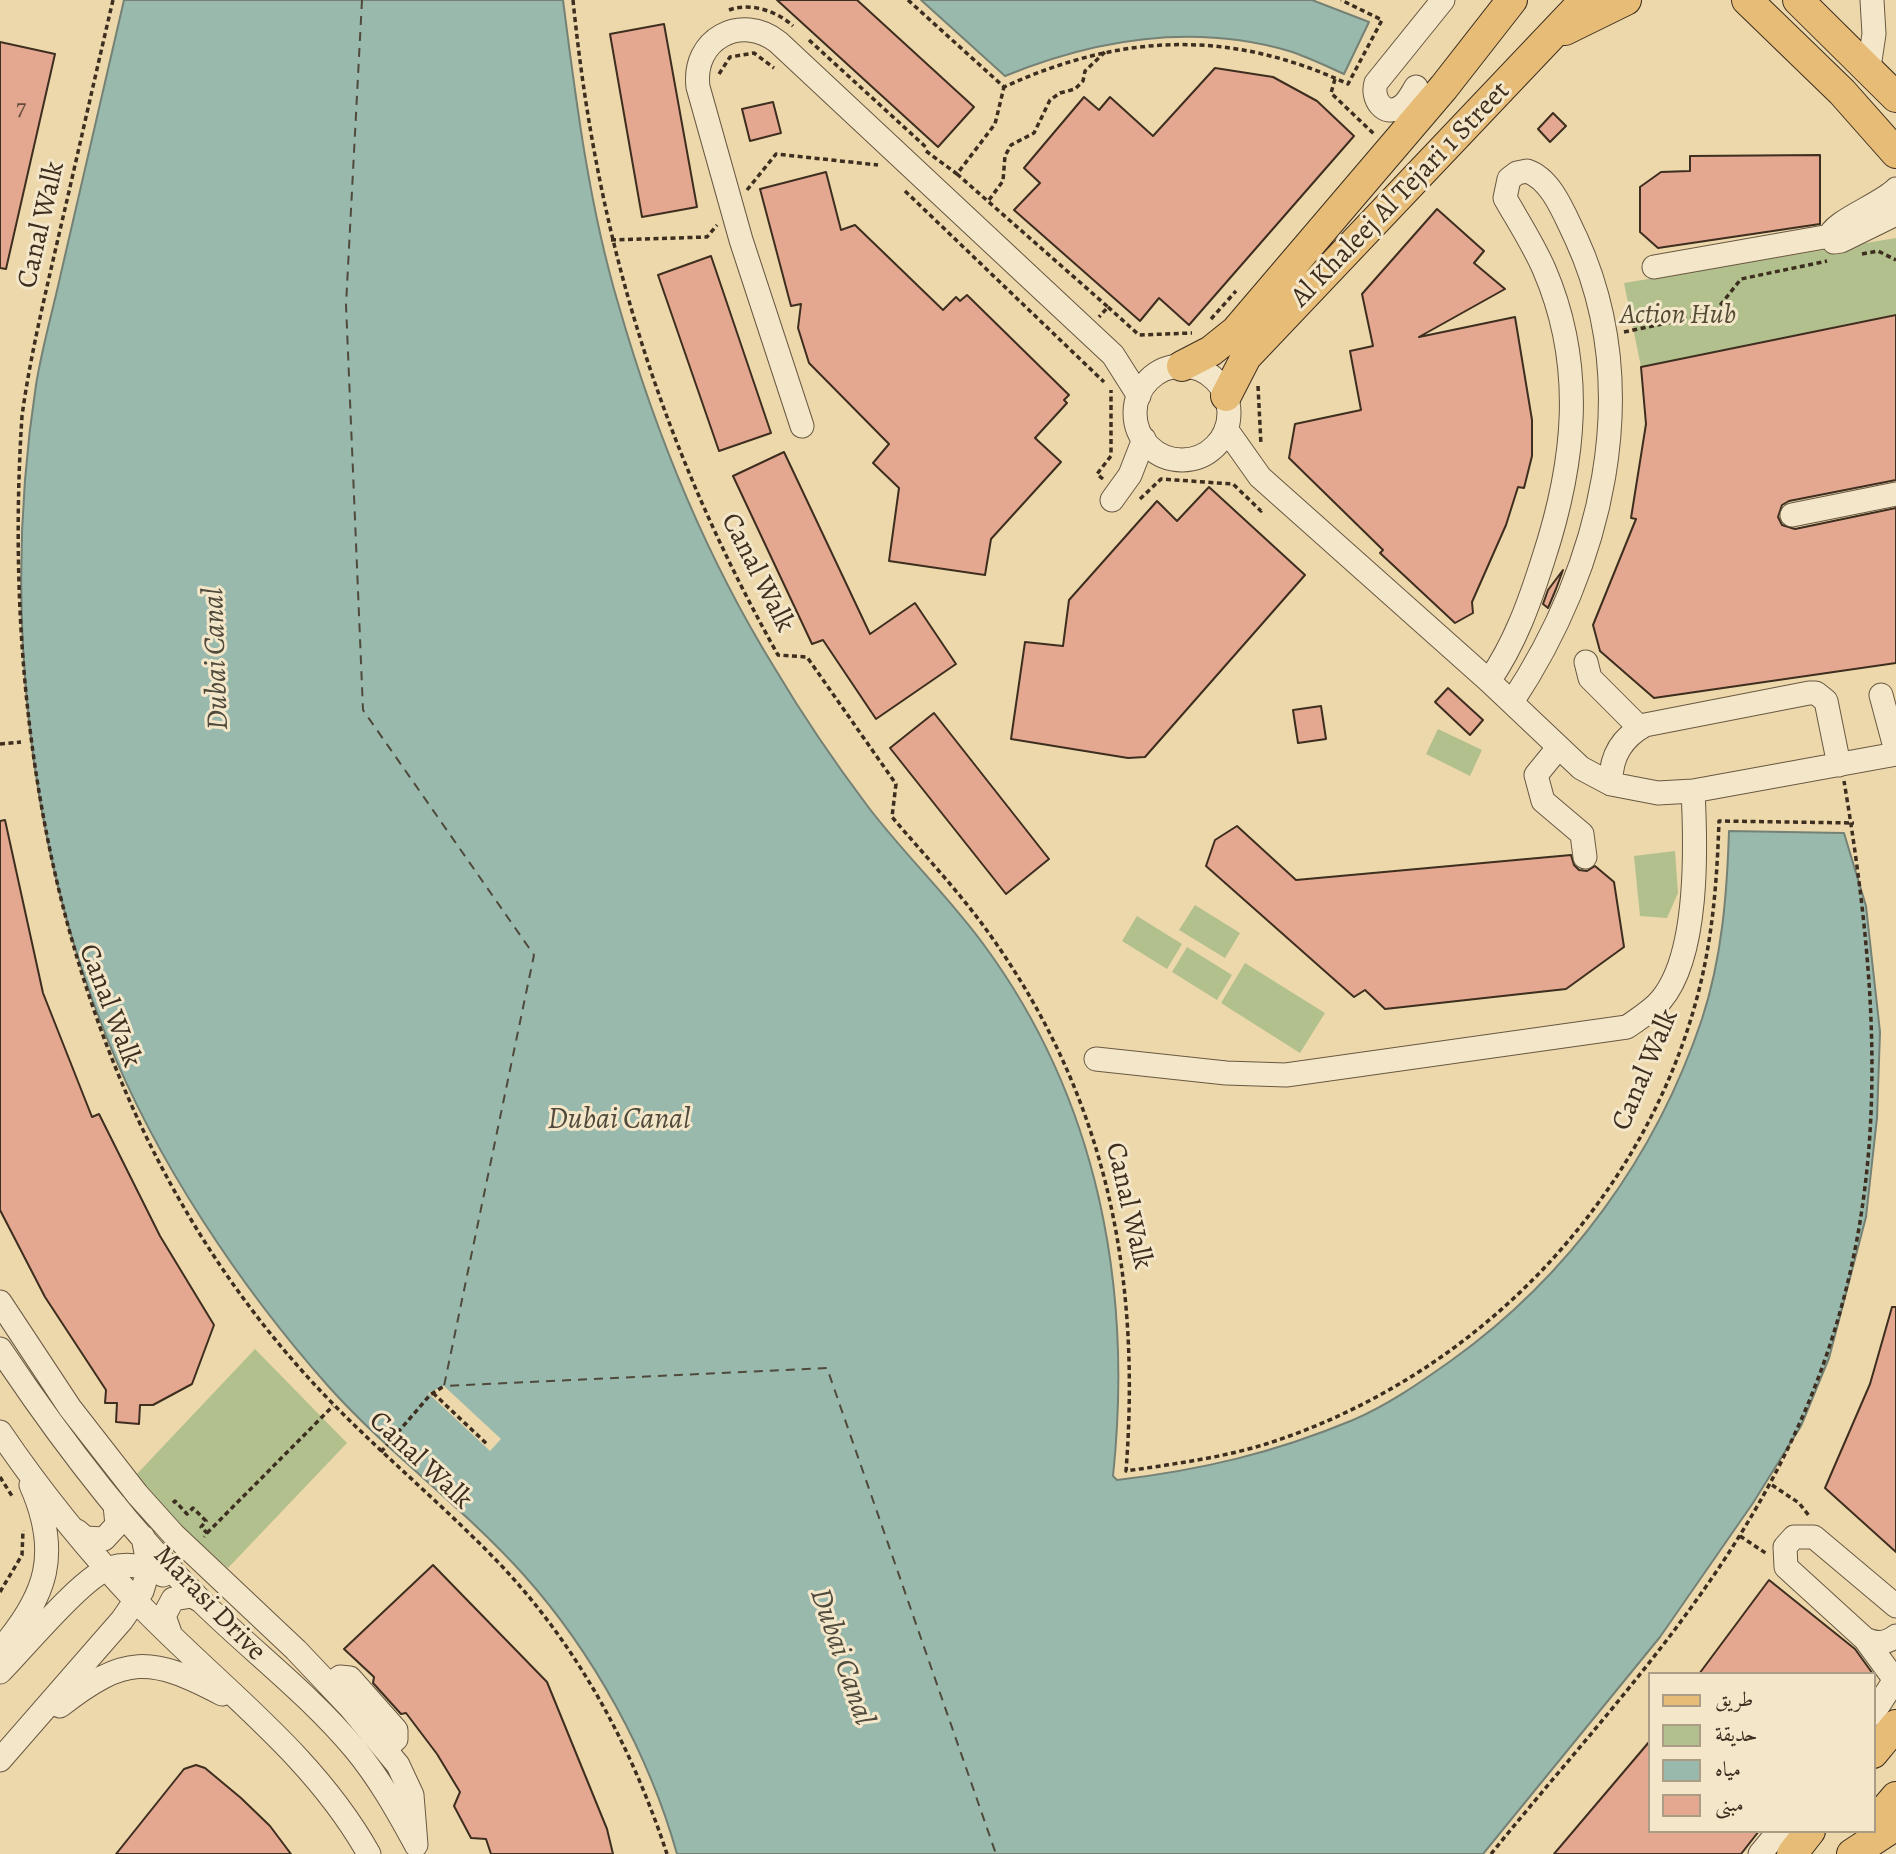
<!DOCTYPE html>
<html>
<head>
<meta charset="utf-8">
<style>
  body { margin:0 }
  #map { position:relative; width:1896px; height:1854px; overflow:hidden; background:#edd8ac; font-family:Alegreya,Amiri,serif }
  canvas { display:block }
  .legend { position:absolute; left:1648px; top:1672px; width:228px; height:161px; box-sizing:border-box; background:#f3e6c9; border:2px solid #aa9c85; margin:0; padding:9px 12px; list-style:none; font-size:21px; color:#3d2e1f }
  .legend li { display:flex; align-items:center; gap:14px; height:35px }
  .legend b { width:35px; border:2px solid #aa9c85 }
</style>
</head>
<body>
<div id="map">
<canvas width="1896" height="1854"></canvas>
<ul class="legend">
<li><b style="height:9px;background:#e6bc76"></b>طريق</li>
<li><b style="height:19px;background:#b2c08e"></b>حديقة</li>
<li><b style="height:19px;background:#99b9ad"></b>مياه</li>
<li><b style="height:19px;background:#e3a88f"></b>مبنى</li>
</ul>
</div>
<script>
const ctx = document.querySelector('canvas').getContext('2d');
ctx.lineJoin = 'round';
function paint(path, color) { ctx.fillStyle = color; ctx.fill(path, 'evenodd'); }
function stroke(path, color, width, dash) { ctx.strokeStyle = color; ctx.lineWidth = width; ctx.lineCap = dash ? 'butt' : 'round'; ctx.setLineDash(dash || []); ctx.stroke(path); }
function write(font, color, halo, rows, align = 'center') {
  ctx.font = font + ' Alegreya,serif'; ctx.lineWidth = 6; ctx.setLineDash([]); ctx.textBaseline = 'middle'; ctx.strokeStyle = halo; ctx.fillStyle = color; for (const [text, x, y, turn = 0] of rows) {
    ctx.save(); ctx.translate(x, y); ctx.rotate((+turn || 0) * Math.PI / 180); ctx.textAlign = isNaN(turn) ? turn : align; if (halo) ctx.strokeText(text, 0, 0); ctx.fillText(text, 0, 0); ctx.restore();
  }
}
paint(new Path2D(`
  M1896,238V314L1641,367L1624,283Z
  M1438,729L1482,750L1470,776L1426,754Z
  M1675,851L1678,893L1667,918L1640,916L1634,856Z
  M1195,905L1240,933L1225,958L1179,930Z
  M1137,916L1182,944L1167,969L1122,941Z
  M1187,947L1232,975L1217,1000L1172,972Z
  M1245,963L1325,1013L1300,1053L1221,1003Z
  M255,1349L347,1443L228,1568L186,1534L136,1475Z`), '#b2c08e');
const water = new Path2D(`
  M124,0H563C576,101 589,205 618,303C654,429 705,555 774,667C803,716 835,763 869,808C905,855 949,897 984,945C1098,1100 1133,1287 1113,1476L1117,1480C1201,1470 1274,1453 1353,1420C1388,1405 1421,1382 1452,1360C1569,1276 1656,1156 1702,1019C1722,958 1727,894 1729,831L1844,833L1866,906L1880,1032L1877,1118L1866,1217L1829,1358L1801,1426L1753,1503L1660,1637L1483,1854H677C649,1754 593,1652 523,1574C463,1507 389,1454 329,1387C241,1288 156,1161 107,1038C25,836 3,599 36,385C42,347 53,310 61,273C82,182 103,91 124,0Z
  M921,0H1312L1369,22L1344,74C1326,66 1308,57 1289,51C1193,23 1096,39 1005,76Z`);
paint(water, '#99b9ad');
stroke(water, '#748174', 2);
paint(new Path2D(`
  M444,1386L501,1439L490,1451L428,1393Z`), '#edd8ac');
stroke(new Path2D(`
  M362,0L346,305L363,710L534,955L444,1386L827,1368L996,1854`), '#4f4a3b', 2, [9, 7]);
const building = new Path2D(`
  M777,0H857L974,107L938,147Z
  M664,24L697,207L642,217L610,34Z
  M0,42L55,54L6,269L0,268Z
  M1215,68L1273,77L1317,101L1354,136L1189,325L1159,298L1140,321L1014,210L1040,183L1024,168L1084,97L1099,110L1110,97L1153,136Z
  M773,102L781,133L750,141L742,109Z
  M1553,113L1566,126L1550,142L1538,129Z
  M1820,155V224L1658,248L1640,232V187L1661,172L1690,171V156Z
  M826,172L841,230L855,225L943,310L956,297L960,301L967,295L1069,395L1064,400L1067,403L1035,438L1061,462L991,539L985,575L889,561L899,488L873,463L889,444L809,363L798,328L801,304L791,306L760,189Z
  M1437,209L1484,251L1474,263L1505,289L1419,337L1515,317L1532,420V456L1524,488L1518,487L1506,525L1472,602L1473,613L1455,623L1380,553L1383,550L1289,458L1295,424L1361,410L1350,351L1373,346L1362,294Z
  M711,256L771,433L719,451L658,275Z
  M1896,315V480L1789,501L1782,505L1778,517L1782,525L1795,529L1896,508V663L1654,698L1600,651L1593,625L1636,519L1631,518L1646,424L1641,367Z
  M784,452L870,634L915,603L956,664L876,719L823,640L812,644L733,476Z
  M1209,487L1305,575L1145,757L1128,758L1011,739L1025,642L1063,646L1069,600L1157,501L1177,521Z
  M1563,570L1556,589L1548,608L1543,604L1548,590Z
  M1448,688L1483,720L1470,735L1435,702Z
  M1321,706L1326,739L1298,743L1293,710Z
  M934,713L1049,859L1006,894L890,748Z
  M5,820L43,993L92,1117L99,1114L160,1236L214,1325L192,1384L153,1405H140L139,1424L116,1422L117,1403H105L106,1390L45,1297L0,1210V821Z
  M1237,826L1296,880L1571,855L1574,865L1579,870L1587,871L1595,866L1614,882L1624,947L1566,989L1385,1009L1365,990L1354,997L1206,866L1215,840Z
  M1892,1307H1896V1552L1825,1488L1870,1384Z
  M433,1565L547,1682L607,1829L613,1854H491L486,1839L471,1838L454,1806L460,1792L437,1754L406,1713L401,1714L373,1683L374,1677L344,1649Z
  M1769,1580L1855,1649L1873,1674H1699Z
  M1649,1742V1831H1759L1741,1854H1554Z
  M196,1765L205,1768L241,1798L270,1826L291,1854H116L184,1769Z`);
paint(building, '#e3a88f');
stroke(building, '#3d2e1f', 2);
const minor = new Path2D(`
  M1869,67L1874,34L1872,0
  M1416,87C1412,93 1408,102 1402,106C1384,119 1371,98 1376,83L1443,0
  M1896,189C1883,203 1831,223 1830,236L1834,242L1841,241L1896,214
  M1654,267L1830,236
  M1135 413a47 47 0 1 1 94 0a47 47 0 1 1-94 0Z
  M802,426L741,240L698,87C692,39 741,13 778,42L1113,355L1139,396
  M1226,429L1260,477L1489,681L1581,768L1611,784L1658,793L1693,791L1896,754
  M1112,500L1130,475L1144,439
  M1792,515L1896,494
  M1586,662L1590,678L1640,728
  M1489,681C1515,643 1529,604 1543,560C1575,463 1586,366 1544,269C1533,244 1518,221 1505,198L1509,179L1517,173L1527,171C1552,179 1565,216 1576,238C1646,391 1601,568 1512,702
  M1881,695L1896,751
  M1558,748L1536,775L1543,801L1582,834L1585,857
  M1611,784C1610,758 1621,738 1645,725L1809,693H1816L1826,701L1839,765
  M1096,1059L1226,1073L1286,1075L1627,1027C1638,1019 1652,1011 1661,1000C1699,955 1696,848 1693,791
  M0,1302L70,1408L137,1494L173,1534L296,1650L349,1706L398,1765L412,1795L416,1845
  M0,1349C60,1439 126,1526 202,1602C252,1651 310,1695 355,1749C379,1778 397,1810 415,1843
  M0,1432C40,1491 87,1549 136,1601C216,1685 312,1752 369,1854
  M77,1531L85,1538L104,1539L117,1525L115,1505
  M170,1633L164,1616L173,1599L192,1596L201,1601
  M1865,1639C1877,1644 1885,1644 1896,1636
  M0,1650C47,1596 61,1553 31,1485
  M0,1672C23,1649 83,1576 110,1568C128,1562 147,1567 163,1575
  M1895,1680L1865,1639L1786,1567L1785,1547L1794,1537H1814L1896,1606
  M329,1685L340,1677L350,1678L396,1730V1739L385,1749
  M60,1706C125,1655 150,1656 222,1694
  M1873,1714L1896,1678
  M0,1760L122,1620L142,1591L149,1568L143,1537
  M1760,1854L1779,1831`);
const major = new Path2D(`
  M1747,0L1842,92L1896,153
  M1798,0L1896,97
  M1565,30L1626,0
  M1182,366L1211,351L1236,331L1444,87L1512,0
  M1226,396L1246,357L1585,0
  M1873,1753L1896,1725
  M1873,1824L1896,1797
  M1792,1854L1810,1831
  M1852,1854L1896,1825`);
stroke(minor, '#695842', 25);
stroke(major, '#3d2e1f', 32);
stroke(new Path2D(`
  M113,0C94,81 76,162 57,243C44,300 30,357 22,416C0,752 71,1107 296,1364C358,1435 431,1493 496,1560C577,1644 631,1745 667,1854
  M573,0C597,240 660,444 778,655L807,657L896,784L892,817C926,857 963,896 993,939C1107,1101 1141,1276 1126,1471C1173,1464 1221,1458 1266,1444C1473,1378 1643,1205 1698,994C1713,936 1717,880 1719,821L1854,823
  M908,0L1004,87C1122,33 1230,29 1348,84L1382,20L1341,0
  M729,10C750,2 777,11 793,26
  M809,40L928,149
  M719,74L730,57L754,53L774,68
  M1335,79L1331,93L1374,134
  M926,151L957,174L995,124L1004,87
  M957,174L1108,307L1099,317
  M747,190L776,154L878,165
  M905,191L1104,382
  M989,200L1003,181L1005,156L1011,145L1034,133L1050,100L1060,93L1075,89L1083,81L1085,71L1105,52
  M611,240L707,237L717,225
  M1862,254L1878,251L1896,260
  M1108,307L1139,335L1192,333
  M1211,319L1236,291
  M1624,332L1714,313L1741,279L1827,261
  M1258,386L1261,445
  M1103,479L1097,474L1111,456V390
  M1140,499L1161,479L1233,484L1261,511L1264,508
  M0,744L21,742
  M433,1393L488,1445
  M381,1452L430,1395L444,1386
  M0,1477L12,1496
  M1772,1485L1799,1503L1810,1517
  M173,1503L175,1501L187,1514L193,1508L206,1521L201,1527L207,1533L204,1537
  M207,1533L333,1406
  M1740,1536L1767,1554
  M0,1592L22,1555L23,1530
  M1491,1854C1562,1766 1640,1681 1705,1588C1889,1326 1896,1090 1844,781`), '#3d2e1f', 3.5, [5, 3.5]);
stroke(minor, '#f3e6c9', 23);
stroke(major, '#e6bc76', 30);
write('24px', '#664c3b', null, [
  ["7",21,109]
]);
write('28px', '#3d2e1f', '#f3e6c9', [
  ["Al Khaleej Al Tejari 1 Street",1401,195,-46],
  ["Canal Walk",42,225,-77],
  ["Canal Walk",757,573,63],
  ["Canal Walk",109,1006,69],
  ["Canal Walk",1646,1070,-67],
  ["Canal Walk",1128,1206,77],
  ["Canal Walk",420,1461,43],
  ["Marasi Drive",209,1604,46]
]);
write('italic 28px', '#544b35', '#f3e6c9', [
  ["Action Hub",1678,316]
]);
write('italic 30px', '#4f4a3b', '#f3e6c9', [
  ["Dubai Canal",217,659,-92],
  ["Dubai Canal",619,1121],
  ["Dubai Canal",841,1657,71]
]);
</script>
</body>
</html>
